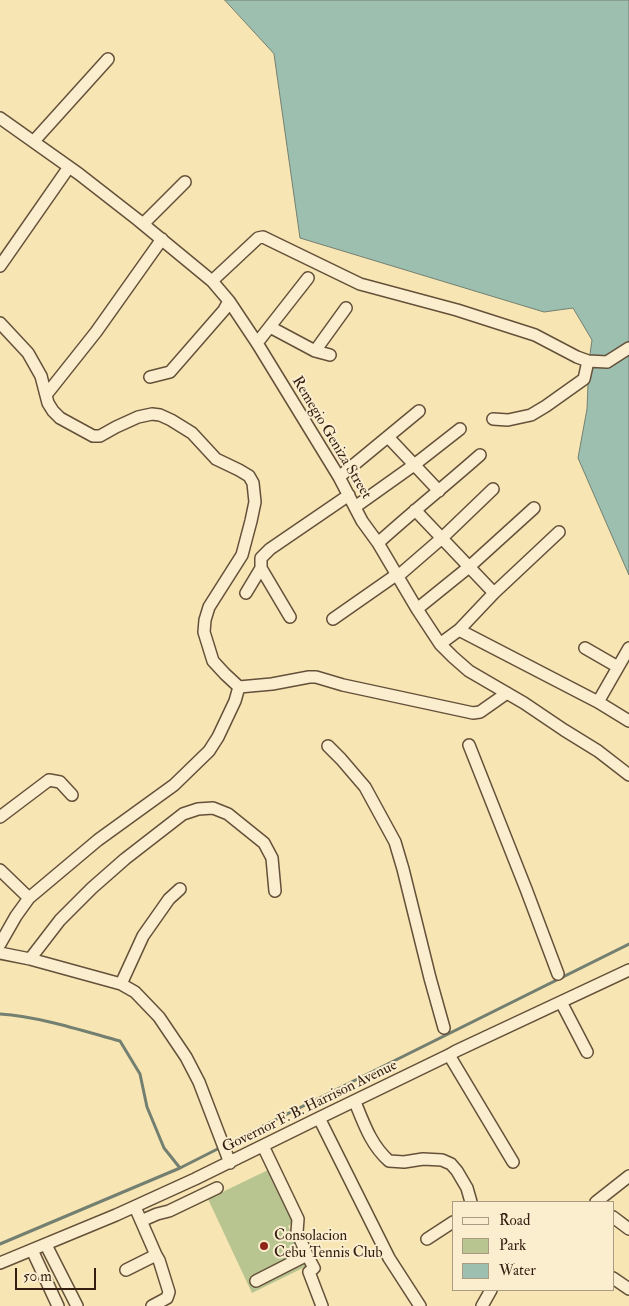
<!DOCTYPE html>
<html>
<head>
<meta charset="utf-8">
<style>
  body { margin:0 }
  #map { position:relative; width:629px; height:1306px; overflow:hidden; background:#f7e5b3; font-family:"IM FELL Double Pica",serif }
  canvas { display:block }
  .legend { position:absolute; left:452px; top:1201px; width:162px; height:90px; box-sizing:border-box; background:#faeece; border:1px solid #ab9b83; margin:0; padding:6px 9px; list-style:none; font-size:15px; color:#341e12 }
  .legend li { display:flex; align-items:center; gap:10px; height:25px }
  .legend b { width:25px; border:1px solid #ab9b83 }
  .scale { position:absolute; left:15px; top:1268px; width:81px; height:22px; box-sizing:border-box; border:2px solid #341e12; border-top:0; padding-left:6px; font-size:15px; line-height:18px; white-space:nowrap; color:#341e12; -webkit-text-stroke:4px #faeece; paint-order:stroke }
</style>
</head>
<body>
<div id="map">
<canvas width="629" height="1306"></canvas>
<ul class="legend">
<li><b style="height:6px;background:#faeece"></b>Road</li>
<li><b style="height:14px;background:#b8c590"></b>Park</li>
<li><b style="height:14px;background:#9dbfaf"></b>Water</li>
</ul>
<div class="scale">50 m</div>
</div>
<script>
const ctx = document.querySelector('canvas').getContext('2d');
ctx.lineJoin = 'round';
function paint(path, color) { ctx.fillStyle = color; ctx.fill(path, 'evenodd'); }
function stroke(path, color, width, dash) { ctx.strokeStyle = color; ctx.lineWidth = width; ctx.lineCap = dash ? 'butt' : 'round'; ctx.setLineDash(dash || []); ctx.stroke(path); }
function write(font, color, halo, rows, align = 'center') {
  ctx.font = font + ' "IM FELL Double Pica",serif'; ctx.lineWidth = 4; ctx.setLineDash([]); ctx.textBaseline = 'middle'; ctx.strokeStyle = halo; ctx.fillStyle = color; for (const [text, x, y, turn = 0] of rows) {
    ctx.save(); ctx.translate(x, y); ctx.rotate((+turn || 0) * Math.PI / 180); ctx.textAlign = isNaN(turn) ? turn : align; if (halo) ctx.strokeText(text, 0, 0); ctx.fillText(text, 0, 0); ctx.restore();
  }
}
paint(new Path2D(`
  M268,1170L293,1223L288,1226L307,1266L252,1293L208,1199Z`), '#b8c590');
const water = new Path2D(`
  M225,0H629V575L578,458L587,409L589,361L592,340L573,308L544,312L300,238L274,54Z`);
paint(water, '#9dbfaf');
stroke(water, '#737f70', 1);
stroke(new Path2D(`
  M0,1014C41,1017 80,1030 120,1041L140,1074L147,1107L164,1148L180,1168
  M0,1244L180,1168L259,1128L629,944`), '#737f70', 3);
const minor = new Path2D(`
  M0,118L79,174L138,220L212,281L229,301L257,343L339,477L362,521L378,543L417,609L440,644L453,657L469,671L524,703L564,730L598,751L629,775
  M34,141L108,59
  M143,224L185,182
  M0,266L69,167
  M212,281L258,238L263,237L360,284L457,310L535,335L577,357L588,361L607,362L629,348
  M0,323L28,353L41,376L48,403L53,411L60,418L93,436H100L116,427L138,417L152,414L160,415L171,420L192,433L216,459L239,470L249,476L253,483L255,502L251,521L242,555L209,607L205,620L204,632L213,661L225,674L239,687L272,684L309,677H316L343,685L473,713L480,712L507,693
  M270,327L315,351L330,355
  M257,343L308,278
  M315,351L346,308
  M150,377L170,372L224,310L229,301
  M46,395L96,332L162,239
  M493,419L508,420L531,415L546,406L584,379L588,361
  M388,437L439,491
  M339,477L419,411
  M355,507L414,465L460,429
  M415,510L494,593
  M378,543C411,513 446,485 480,455
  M261,568L290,617
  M397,577L442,538L493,489
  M246,593L261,568V558L270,549L349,495
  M417,609L469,567L534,508
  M333,619L396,575
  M459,630L598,702L629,721
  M440,644L459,630L494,593L559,532
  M585,648L618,667
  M598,702L629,648
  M469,745L526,889L558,974
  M328,746L341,759L365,787L395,842L403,869L430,978L444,1028
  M0,817L49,780L60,782L72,795
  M0,870L29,898
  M0,944L16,916L29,898L98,840L174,785L209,751L218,737L235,701L239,687
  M0,953L30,959L121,984L135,992L159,1017L186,1057L199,1082L230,1163
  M30,959L60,920L92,888L125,859L183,814L198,809L213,808L228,814L264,843L272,858L275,891
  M121,984L143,936L169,899L180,889
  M561,1002L587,1052
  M449,1055L513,1162
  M355,1102C364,1124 371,1145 389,1161L404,1162L423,1159L442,1160L451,1164L457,1171L467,1188L471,1202
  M319,1118L389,1258L420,1306
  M263,1146L298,1219L297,1232L307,1255L314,1268L309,1272L322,1306
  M596,1202L629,1176
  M613,1217L629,1229
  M141,1221L157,1214L169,1211L217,1188
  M427,1239L453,1222
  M46,1245L77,1306
  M32,1250L58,1306
  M0,1263L116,1215L195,1179L319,1118L449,1055L456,1051L629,970
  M126,1270L156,1255L135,1207
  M613,1278L629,1289
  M256,1281L307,1255
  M152,1306L167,1298L169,1292L159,1260L156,1255
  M482,1306L491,1290`);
stroke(minor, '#65503a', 14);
stroke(minor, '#faeece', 11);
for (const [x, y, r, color] of [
  [264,1246,5,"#8f2418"]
]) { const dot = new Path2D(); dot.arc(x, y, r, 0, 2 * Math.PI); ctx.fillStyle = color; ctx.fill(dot); stroke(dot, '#faeece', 2); }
write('15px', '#341e12', '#faeece', [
  ["Remegio Geniza Street",331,438,59],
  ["Governor F. B. Harrison Avenue",310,1107,-26]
]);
write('15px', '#341e12', '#faeece', [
  ["Consolacion",274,1237],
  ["Cebu Tennis Club",274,1254]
], 'left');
</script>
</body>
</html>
